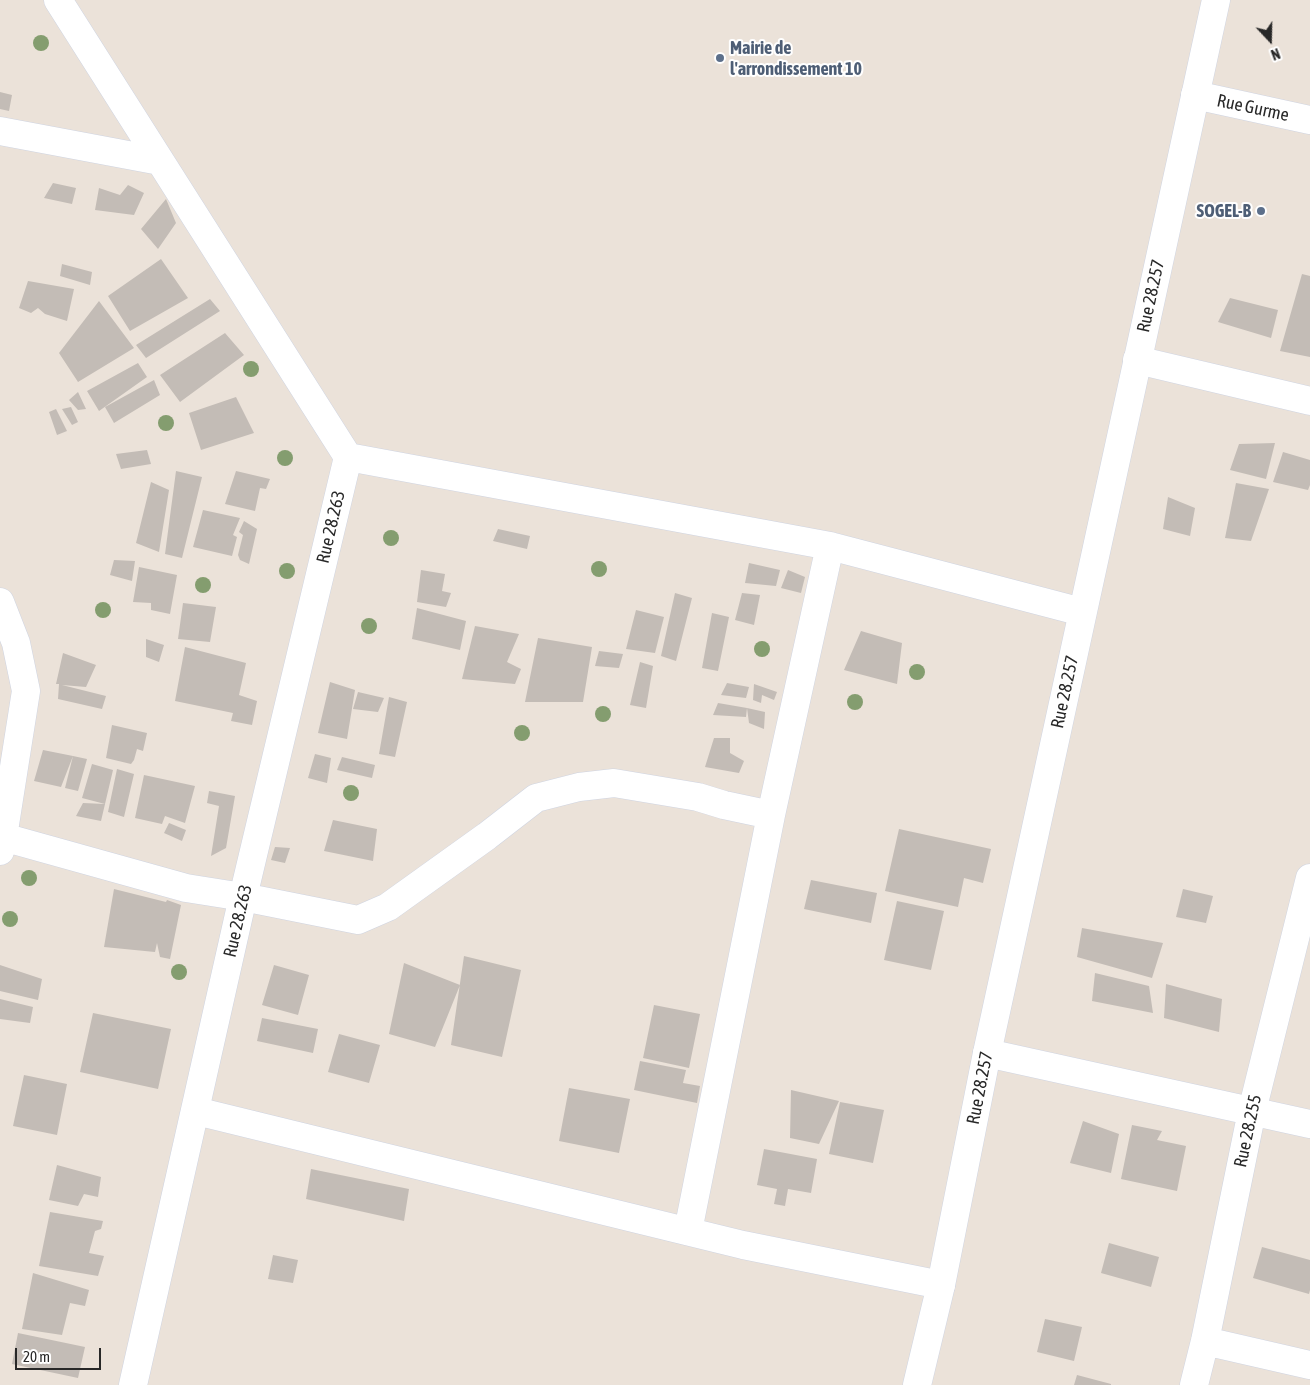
<!DOCTYPE html>
<html>
<head>
<meta charset="utf-8">
<style>
  body { margin:0 }
  #map { position:relative; width:1310px; height:1385px; overflow:hidden; background:#ebe2d9; font-family:"Asap Condensed",sans-serif }
  canvas { display:block }
  .north { position:absolute; left:1245px; top:15px; width:50px; height:50px; -webkit-text-stroke:4px #fff; paint-order:stroke; rotate:159deg; font-size:14px; font-weight:700; line-height:20px; text-align:center; color:#282828 }
  .north::after { content:''; display:block; margin:auto; width:18px; height:22px; background:#282828; clip-path:polygon(50% 0,100% 100%,50% 72%,0 100%) }
  .scale { position:absolute; left:15px; top:1348px; width:86px; height:22px; box-sizing:border-box; border:2px solid #282828; border-top:0; padding-left:6px; font-size:15px; line-height:18px; white-space:nowrap; color:#282828; -webkit-text-stroke:4px #fff; paint-order:stroke }
</style>
</head>
<body>
<div id="map">
<canvas width="1310" height="1385"></canvas>
<div class="north">N</div>
<div class="scale">20 m</div>
</div>
<script>
const ctx = document.querySelector('canvas').getContext('2d');
ctx.lineJoin = 'round';
function paint(path, color) { ctx.fillStyle = color; ctx.fill(path, 'evenodd'); }
function stroke(path, color, width, dash) { ctx.strokeStyle = color; ctx.lineWidth = width; ctx.lineCap = dash ? 'butt' : 'round'; ctx.setLineDash(dash || []); ctx.stroke(path); }
function write(font, color, halo, rows, align = 'center') {
  ctx.font = font + ' "Asap Condensed",sans-serif'; ctx.lineWidth = 4; ctx.setLineDash([]); ctx.textBaseline = 'middle'; ctx.strokeStyle = halo; ctx.fillStyle = color; for (const [text, x, y, turn = 0] of rows) {
    ctx.save(); ctx.translate(x, y); ctx.rotate((+turn || 0) * Math.PI / 180); ctx.textAlign = isNaN(turn) ? turn : align; if (halo) ctx.strokeText(text, 0, 0); ctx.fillText(text, 0, 0); ctx.restore();
  }
}
paint(new Path2D(`
  M0,92L12,95L9,111L0,109Z
  M53,183L76,188L72,204L44,198Z
  M128,185L144,193L134,215L95,210L99,188L120,195Z
  M166,199L176,223L158,249L141,229Z
  M161,259L188,298L130,331L108,296Z
  M62,264L92,272L90,285L60,276Z
  M1302,274L1310,276V357L1280,351Z
  M28,281L74,289L67,321L45,314L38,308L31,313L19,308Z
  M1230,298L1278,310L1271,338L1218,322Z
  M210,299L220,311L146,358L136,345Z
  M99,301L134,348L78,382L59,353Z
  M225,333L244,355L180,402L160,375Z
  M138,363L147,377L99,411L87,391Z
  M154,380L160,395L114,423L105,407Z
  M78,392L86,409L78,410L69,400Z
  M236,397L254,433L201,450L189,413Z
  M71,407L78,422L72,425L62,409Z
  M56,409L67,431L57,435L49,412Z
  M1275,443L1266,479L1230,470L1239,444Z
  M147,450L151,464L121,469L116,454Z
  M1283,452L1310,460V485L1308,490L1273,482Z
  M176,471L202,477L182,558L165,554Z
  M236,471L270,479L266,489L260,488L255,511L225,504Z
  M151,482L169,490L159,552L136,543Z
  M1236,483L1269,489L1251,541L1225,538Z
  M1168,497L1195,508L1190,536L1163,529Z
  M203,510L240,518L233,535L237,537L232,556L193,547Z
  M244,521L257,529L249,564L240,560L238,555L243,535L239,532Z
  M498,529L530,536L527,549L493,541Z
  M114,560L135,561L132,581L110,575Z
  M749,563L780,570L776,586L745,583Z
  M139,567L177,575L170,614L151,610V603L133,602Z
  M421,570L445,574L442,591L451,593L446,607L417,602Z
  M788,570L805,577L801,593L781,588Z
  M675,593L692,598L676,661L661,656Z
  M742,593L760,595L754,625L735,620Z
  M183,603L216,607L210,642L178,639Z
  M417,608L466,621L460,650L412,639Z
  M636,610L664,617L655,653L626,649Z
  M712,613L729,617L718,671L702,668Z
  M475,626L519,634L507,662L521,669L515,684L462,679Z
  M861,631L902,643L897,684L844,670Z
  M538,638L592,647L583,702H525Z
  M146,639L164,645L159,662L146,657Z
  M185,647L246,663L239,695L257,701L252,725L231,721L233,713L175,701Z
  M599,651L623,654L619,668L595,666Z
  M63,653L96,665L86,687L62,685L106,696L102,709L58,699L59,684H56Z
  M640,662L653,666L646,708L630,705Z
  M330,682L355,690L347,739L318,733Z
  M727,683L749,687L746,698L721,695Z
  M754,684L777,692L774,700L762,695L761,703L753,700Z
  M358,692L384,698L378,712L353,709Z
  M389,697L407,702L395,757L379,754Z
  M718,703L747,708L746,717L713,715Z
  M747,708L765,712L764,729L749,723Z
  M112,725L147,733L143,751L137,749L134,760L131,764L106,758Z
  M714,738H730V753L744,761L739,773L705,767Z
  M43,750L73,756L61,787L34,781Z
  M315,754L331,758L327,783L308,778Z
  M73,756L87,759L78,791L65,788Z
  M342,757L375,765L372,778L337,770Z
  M92,764L113,770L101,821L76,816L83,803L105,804L82,798Z
  M117,769L134,774L124,817L108,812Z
  M144,775L195,786L185,823L165,816L162,824L135,818Z
  M209,791L235,796L226,848L211,856L219,806L207,803Z
  M333,820L377,829L373,861L324,851Z
  M169,823L186,830L182,841L164,833Z
  M899,829L991,849L983,883L964,878L958,907L885,891Z
  M275,847L290,848L285,863L271,860Z
  M811,880L877,893L871,923L804,909Z
  M114,889L166,902L167,900L181,905L170,959L160,957L157,943L155,952L104,947Z
  M1183,889L1213,896L1206,923L1176,917Z
  M897,901L944,911L931,970L884,960Z
  M1082,928L1163,943L1152,978L1077,957Z
  M464,956L521,970L502,1057L451,1045Z
  M404,963L460,985L435,1047L389,1034Z
  M0,965L42,979L38,1000L0,991Z
  M274,965L309,975L298,1015L262,1005Z
  M1095,973L1149,986L1153,1013L1092,1001Z
  M1166,984L1222,999L1219,1032L1164,1018Z
  M0,999L33,1007L30,1023L0,1019Z
  M654,1005L700,1014L689,1068L643,1058Z
  M93,1013L171,1029L158,1089L80,1072Z
  M262,1018L318,1029L313,1053L257,1041Z
  M339,1034L380,1045L369,1083L328,1072Z
  M640,1061L686,1070L683,1083L700,1086L697,1103L634,1090Z
  M24,1075L67,1084L57,1135L13,1126Z
  M569,1088L630,1099L619,1153L559,1141Z
  M791,1090L839,1101L819,1144L790,1138Z
  M840,1102L884,1110L873,1163L829,1154Z
  M1083,1121L1119,1134L1111,1173L1070,1163Z
  M1132,1125L1162,1131L1157,1140L1186,1146L1177,1191L1121,1179Z
  M764,1149L817,1159L811,1193L788,1189L785,1206L774,1204L777,1189L757,1185Z
  M57,1165L101,1177L98,1197L84,1194L78,1206L49,1200Z
  M311,1169L409,1189L404,1221L306,1199Z
  M50,1212L103,1221L101,1229L95,1231L89,1253L104,1256L98,1276L39,1266Z
  M1109,1243L1159,1257L1151,1287L1101,1273Z
  M1262,1247L1310,1260V1290L1309,1294L1253,1278Z
  M273,1255L298,1260L293,1283L268,1279Z
  M33,1273L89,1290L85,1306L70,1303L62,1335L22,1329Z
  M1045,1319L1082,1327L1074,1361L1037,1352Z
  M18,1333L85,1347L78,1378L12,1364Z
  M1077,1375L1111,1384V1385H1074Z`), '#c3bcb6');
const minor = new Path2D(`
  M58,0L348,457L830,546L1082,612
  M1195,95L1310,120
  M0,131L160,161
  M1137,360L1310,401
  M0,602L16,643L26,691L3,837L0,851
  M3,837L186,888L243,897L358,920L388,907L487,836L536,798L579,787L614,783L698,797L724,805L771,815
  M987,1053L1310,1124
  M196,1111L743,1245L941,1285
  M688,1231L771,815L830,546
  M1205,1341L1310,1365
  M133,1385L243,897L348,457
  M1194,1385L1205,1341L1252,1111L1310,878`);
const tertiary = new Path2D(`
  M917,1385L941,1285L987,1053L1216,0`);
stroke(minor, '#cfd4e1', 29);
stroke(tertiary, '#cfd4e1', 29);
stroke(minor, '#fff', 28);
stroke(tertiary, '#fff', 28);
ctx.fillStyle = '#849d6f';
for (const [x, y] of [
  [41,43],
  [251,369],
  [166,423],
  [285,458],
  [391,538],
  [599,569],
  [287,571],
  [203,585],
  [103,610],
  [369,626],
  [762,649],
  [917,672],
  [855,702],
  [603,714],
  [522,733],
  [351,793],
  [29,878],
  [10,919],
  [179,972]
]) { ctx.beginPath(); ctx.arc(x, y, 8, 0, 2 * Math.PI); ctx.fill(); }
for (const [x, y, r, color] of [
  [720,58,5,"#5c6f8a"],
  [1261,211,5,"#5c6f8a"]
]) { const dot = new Path2D(); dot.arc(x, y, r, 0, 2 * Math.PI); ctx.fillStyle = color; ctx.fill(dot); stroke(dot, '#fff', 2); }
write('bold 18px', '#4e5e75', '#fff', [
  ["Mairie de",730,48],
  ["l'arrondissement 10",730,69],
  ["SOGEL-B",1251,211,"right"]
], 'left');
write('18px', '#282828', '#fff', [
  ["Rue Gurme",1253,108,12],
  ["Rue 28.257",1151,296,-78],
  ["Rue 28.263",331,527,-77],
  ["Rue 28.257",1065,692,-78],
  ["Rue 28.263",238,921,-77],
  ["Rue 28.257",980,1088,-79],
  ["Rue 28.255",1248,1131,-78]
]);
</script>
</body>
</html>
